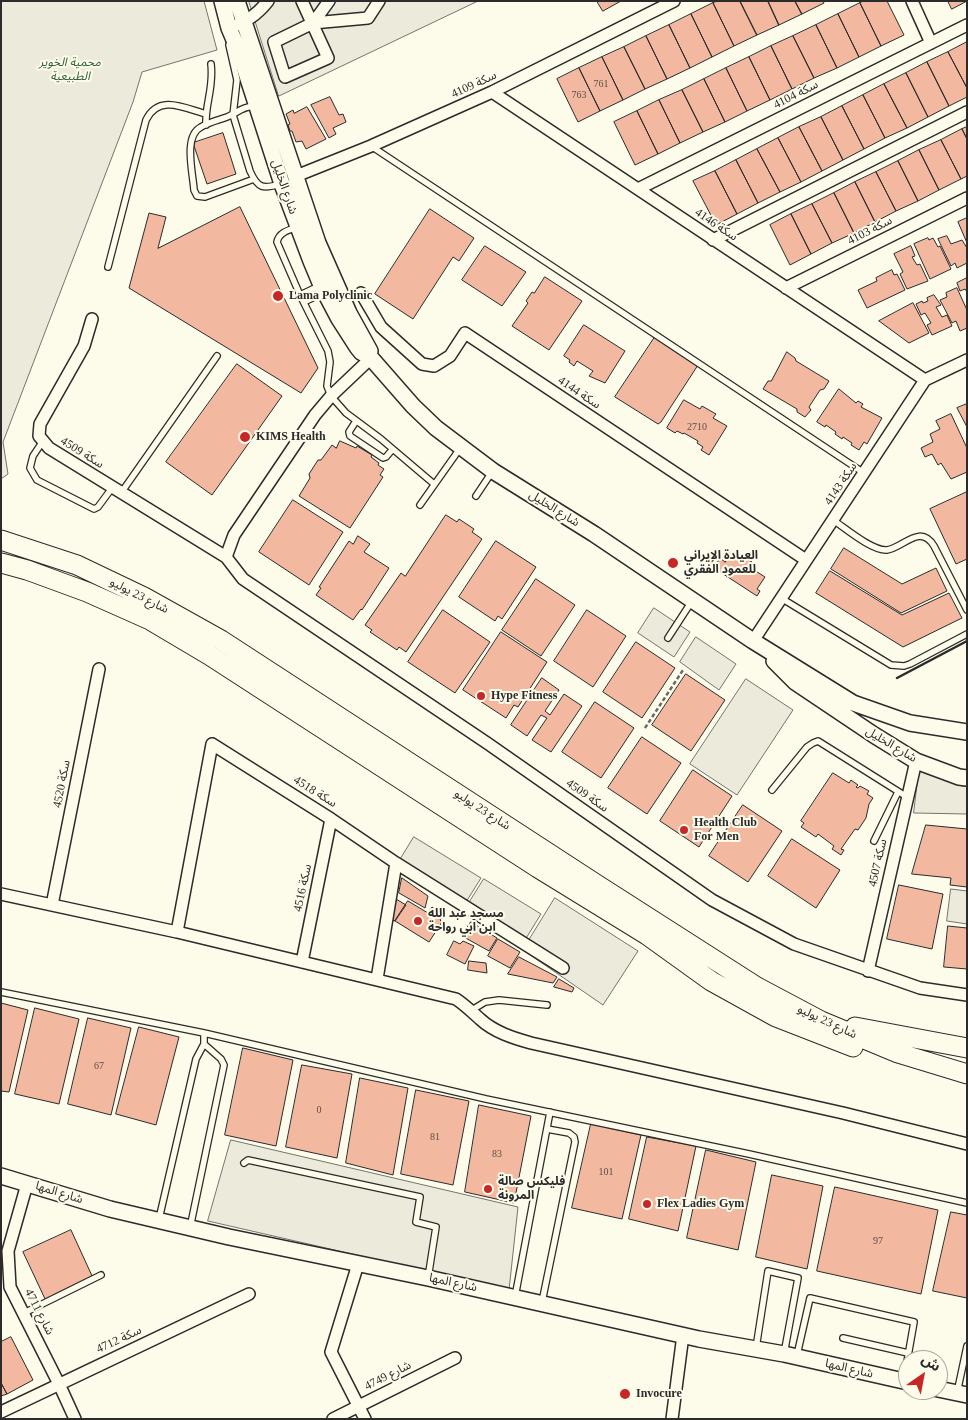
<!DOCTYPE html>
<html>
<head>
<meta charset="utf-8">
<style>
  body { margin:0 }
  #map { position:relative; width:968px; height:1420px; overflow:hidden; background:#fdfbea; font-family:"Times New Roman","Noto Sans Arabic",serif }
  canvas { display:block }
  .frame { position:absolute; inset:0; border:2px solid #2b2b2b; pointer-events:none }
  .north { position:absolute; left:898px; top:1350px; width:50px; height:50px; box-sizing:border-box; background:#fdfbea; border:1px solid #a9a89e; border-radius:50%; rotate:33deg; font-size:14px; font-weight:700; line-height:20px; text-align:center; color:#2b2b2b }
  .north::after { content:''; display:block; margin:auto; width:18px; height:22px; background:#c62828; clip-path:polygon(50% 0,100% 100%,50% 72%,0 100%) }
</style>
</head>
<body>
<div id="map">
<canvas width="968" height="1420"></canvas>
<div class="frame"></div>
<div class="north">ش</div>
</div>
<script>
const ctx = document.querySelector('canvas').getContext('2d');
ctx.lineJoin = 'round';
function paint(path, color) { ctx.fillStyle = color; ctx.fill(path, 'evenodd'); }
function stroke(path, color, width, dash) { ctx.strokeStyle = color; ctx.lineWidth = width; ctx.lineCap = dash ? 'butt' : 'round'; ctx.setLineDash(dash || []); ctx.stroke(path); }
function write(font, color, halo, rows, align = 'center') {
  ctx.font = font + ' "Times New Roman","Noto Sans Arabic",serif'; ctx.lineWidth = 4; ctx.setLineDash([]); ctx.textBaseline = 'middle'; ctx.strokeStyle = halo; ctx.fillStyle = color; for (const [text, x, y, turn = 0] of rows) {
    ctx.save(); ctx.translate(x, y); ctx.rotate((+turn || 0) * Math.PI / 180); ctx.textAlign = isNaN(turn) ? turn : align; if (halo) ctx.strokeText(text, 0, 0); ctx.fillText(text, 0, 0); ctx.restore();
  }
}
const green = new Path2D(`
  M1,1H204L217,50L142,72L133,102L3,442L8,474L1,479Z
  M249,1H478L279,96Z`);
paint(green, '#ecebdb');
stroke(green, '#74746e', 1);
const parking = new Path2D(`
  M654,608L690,632L674,657L638,633Z
  M696,637L736,664L719,690L680,662Z
  M746,679L793,710L737,795L690,764Z
  M919,771L962,786H967V814L914,813Z
  M414,837L481,878L466,902L400,860Z
  M484,879L541,914L525,940L469,903Z
  M951,889L967,891V924L947,921Z
  M555,898L638,951L603,1005L523,950Z
  M231,1140L518,1207L509,1290L208,1221Z`);
paint(parking, '#eceadb');
stroke(parking, '#74746e', 1);
const building = new Path2D(`
  M597,1H621L603,11Z
  M718,1H740L757,35L734,46L713,3Z
  M740,1H768L779,25L757,35Z
  M768,1H795L802,14L779,25Z
  M795,1H823L824,3L802,14Z
  M864,1H887L904,35L881,46L860,3Z
  M948,1H967L952,9Z
  M713,3L734,46L712,57L691,14Z
  M860,3L881,46L859,57L838,14Z
  M691,14L712,57L690,68L669,25Z
  M838,14L859,57L837,68L816,25Z
  M669,25L690,68L667,79L646,36Z
  M816,25L837,68L814,78L793,36Z
  M646,36L667,79L645,89L624,47Z
  M793,36L814,78L792,89L771,46Z
  M967,42V88L948,52Z
  M771,46L792,89L770,100L749,57Z
  M624,47L645,89L623,100L602,57Z
  M948,52L967,88V97L949,106L927,62Z
  M602,57L623,100L600,111L579,68Z
  M749,57L770,100L747,111L726,68Z
  M927,62L949,106L928,117L906,73Z
  M579,68L600,111L578,122L557,79Z
  M726,68L747,111L725,122L704,79Z
  M906,73L928,117L907,128L884,84Z
  M704,79L725,122L703,132L682,90Z
  M884,84L907,128L885,138L863,95Z
  M682,90L703,132L680,143L659,100Z
  M863,95L885,138L864,149L842,106Z
  M330,97L339,115L343,114L346,122L333,128L336,134L329,138L311,105Z
  M659,100L680,143L658,154L637,111Z
  M842,106L864,149L843,160L821,117Z
  M307,107L326,139L306,149L302,141L296,142L292,131H290L288,125L290,124L286,114L293,110L294,113Z
  M637,111L658,154L635,165L614,122Z
  M821,117L843,160L822,171L799,127Z
  M799,127L822,171L801,182L778,138Z
  M967,127V139L962,129Z
  M962,129L967,139V176L961,179L941,140Z
  M223,133L236,174L207,184L193,143Z
  M778,138L801,182L780,192L757,149Z
  M941,140L961,179L939,190L919,150Z
  M757,149L780,192L758,203L736,160Z
  M919,150L939,190L918,201L898,161Z
  M736,160L758,203L737,214L715,171Z
  M898,161L918,201L896,211L876,172Z
  M715,171L737,214L716,225L693,181Z
  M876,172L896,211L875,222L855,182Z
  M855,182L875,222L854,233L834,193Z
  M834,193L854,233L832,243L812,204Z
  M812,204L832,243L811,254L791,214Z
  M240,207L318,368L301,393L129,288L149,213L166,217L158,248Z
  M430,209L474,238L459,261L453,257L413,319L375,294Z
  M791,214L811,254L790,265L770,225Z
  M967,218V243L958,222Z
  M947,236L951,244L962,240L967,248V263L957,268L955,263L951,266L938,239Z
  M928,238L929,240L933,238L938,247L940,246L951,269L930,279L914,244Z
  M485,246L526,272L502,306L462,280Z
  M911,246L915,256L912,257L917,265L920,264L928,281L907,289L900,274L903,272L894,254Z
  M892,270L894,275L897,274L905,290L867,308L858,290L877,281L876,278Z
  M545,277L582,301L549,350L512,326L528,303L526,301L532,292L534,293Z
  M967,278V292L965,289L960,291L957,283Z
  M957,288L967,310V328L960,331L956,321L952,323L940,300L947,297L946,293Z
  M934,295L941,305L936,307L942,317L947,315L952,326L932,335L927,325L931,323L925,313L921,315L916,304L922,301L923,303L928,301L927,298Z
  M913,303L929,333L909,343L879,321Z
  M584,325L625,351L605,383L589,376L593,371L577,361L574,366L569,362L570,360L564,356Z
  M655,337L698,365L661,422L658,424L615,397Z
  M787,352L795,358L796,361L829,381L824,389L820,390L809,407L811,410L805,417L797,412V409L763,389L768,381H771Z
  M237,364L282,396L212,495L166,462Z
  M839,389L856,403L858,401L863,404L861,407L882,418L867,444L864,442L859,450L851,445L852,443L843,437L842,439L835,434L836,432L826,425L825,427L817,422Z
  M684,400L700,409L702,406L716,414L713,418L727,426L709,455L701,450L703,447L697,443L698,441L684,433L683,434L677,431L675,433L667,428Z
  M967,404V427L957,408Z
  M951,414L967,448V472L951,479L941,463L938,465L932,454L925,457L921,448L933,442L930,434L940,429L936,421Z
  M340,441L356,448L357,446L372,455L371,457L379,463L378,465L384,469L380,475L383,477L350,528L299,496L310,478L309,474L318,460H321L332,445L336,448Z
  M967,492V559L956,564L930,509Z
  M293,500L343,532L309,585L259,552Z
  M446,515L457,522L459,519L474,529L472,532L482,539L406,652L399,647L397,650L370,632L372,630L365,625L401,573L405,576Z
  M358,536L370,544L364,552L389,568L362,610L361,609L353,620L316,595L321,588L319,587L349,541L353,544Z
  M496,541L536,567L502,619L498,616L495,621L459,597Z
  M844,548L902,584L936,568L947,591L901,613L831,569Z
  M730,553L739,559L741,555L752,562L748,566L765,577L757,589L760,591L757,596L714,568L720,558L725,562Z
  M830,571L902,615L949,593L962,618L903,647L816,593Z
  M536,579L575,605L541,656L502,630Z
  M443,610L490,642L455,693L408,662Z
  M587,610L626,636L593,687L554,661Z
  M501,632L547,662L518,707L514,705L506,718L463,690Z
  M636,642L675,668L642,718L603,692Z
  M686,674L725,700L691,751L652,725Z
  M542,678L559,690L545,711L550,715L564,694L582,706L551,752L532,740L547,718L541,715L527,736L511,725Z
  M595,702L634,728L601,778L562,752Z
  M642,737L681,763L647,814L608,788Z
  M693,770L732,796L699,847L660,821Z
  M833,773L849,783L851,780L858,785L856,787L858,788L860,786L869,791L867,794L873,798L869,804L866,818L858,830L855,829L841,849L844,850L841,855L832,849L834,846L818,834L816,837L801,827L804,823L801,821Z
  M743,805L782,831L748,882L709,856Z
  M926,825L967,829V887L950,885L951,878L912,874Z
  M792,839L840,870L816,908L768,876Z
  M402,878L428,896L425,908L399,893Z
  M899,885L943,894L932,949L887,939Z
  M396,899L406,905L395,921L392,920Z
  M408,901L428,913L432,907L443,915L440,920L442,922L429,942L395,921Z
  M471,922L497,938L489,951L462,936Z
  M948,926L967,928V969L944,967Z
  M498,939L520,952L510,968L488,956Z
  M454,941L460,944L463,941L474,946L465,964L447,955Z
  M519,957L557,977L553,983L508,974Z
  M469,961L486,963L487,973L468,970Z
  M559,979L574,988L572,992L554,987Z
  M1,1003L28,1010L9,1092L1,1091Z
  M35,1008L79,1019L59,1104L15,1094Z
  M88,1018L131,1028L111,1115L68,1104Z
  M139,1027L179,1037L156,1125L116,1114Z
  M243,1048L293,1060L276,1146L225,1135Z
  M302,1065L352,1074L337,1158L286,1147Z
  M360,1078L408,1088L393,1175L346,1163Z
  M416,1090L469,1101L453,1185L401,1174Z
  M479,1105L531,1116L514,1203L465,1192Z
  M591,1124L641,1135L622,1219L572,1208Z
  M647,1137L696,1146L678,1231L629,1219Z
  M706,1150L756,1162L738,1250L687,1238Z
  M772,1175L823,1186L807,1269L756,1257Z
  M835,1187L938,1210L921,1294L817,1271Z
  M951,1212L967,1215V1298L933,1291Z
  M71,1230L93,1278L46,1301L23,1252Z
  M11,1337L33,1380L7,1394L1,1383V1342Z
  M1,1383L7,1394L1,1396Z`);
paint(building, '#f2b8a0');
stroke(building, '#2b2b2b', 1);
const service = new Path2D(`
  M229,45L237,80L233,115L250,171C258,189 263,189 281,184
  M206,125C205,103 214,88 211,64
  M371,146L864,473
  M254,179L205,197L197,196L194,190C193,173 183,136 201,127C209,122 219,120 227,117C237,113 243,106 256,106
  M298,227C289,230 279,232 277,242L300,295L328,351L330,362L327,386L331,396L346,413L381,439L434,484
  M108,267L146,120C159,94 184,108 206,114
  M300,295L319,286
  M304,302L325,292
  M356,421L349,432L350,436L383,458L386,457L392,450
  M43,441L33,456L30,468L37,480L94,509L98,507L112,488
  M121,493L217,356
  M476,496L492,472
  M420,505L461,447
  M833,520C845,528 872,551 887,550C903,548 920,523 934,546L967,610
  M781,598L891,665L904,666L910,664L967,634
  M668,638L692,601
  M772,790L807,747L813,743L818,741L907,797
  M874,841L898,792
  M1,992L204,1033L486,1099L749,1154L967,1203
  M472,1010L485,1002L499,1000L547,1005
  M244,1163L248,1160L420,1197L416,1222L436,1227L428,1278
  M159,1219L196,1059L204,1044V1033
  M190,1228L224,1065L221,1059L204,1044
  M515,1297L550,1112
  M542,1302L575,1142L574,1137L569,1133L547,1129
  M24,1313L101,1275
  M843,1338L908,1353
  M756,1348L768,1271L798,1278L784,1354
  M797,1355L810,1298L914,1322L904,1379
  M957,1393L967,1346`);
const minor = new Path2D(`
  M302,1L328,58L285,77L274,42L313,23L329,1
  M912,1L931,43
  M313,23L368,18L379,1
  M229,28C246,22 257,15 268,1
  M492,92L925,380
  M296,176L371,146L492,92L674,1
  M638,189L967,25
  M713,240L967,112
  M786,288L967,198
  M361,293L381,327L422,364L434,366L450,356L465,333L806,560
  M92,319L84,346L40,424L39,436L49,448L226,557L243,579L487,743L712,900L794,944L920,988L967,995
  M226,557L234,535L315,415L331,396L371,358
  M753,641L925,380L967,360
  M1,894L177,932L456,999C465,1005 472,1012 480,1019C494,1032 513,1038 531,1043L843,1113L967,1144
  M52,905L99,669
  M177,932L212,744L331,819L396,863L563,968
  M302,962L331,819
  M868,971L916,761
  M377,979L396,863
  M27,1184L8,1251L10,1287L59,1384L75,1419
  M358,1264L331,1352L365,1419
  M1,1412L249,1294
  M333,1419L455,1358
  M672,1419L683,1335`);
const tertiary = new Path2D(`
  M222,1L229,28L240,54L282,184L311,261L321,285L339,319L357,347L361,352L371,358L413,406L436,428L493,471L594,534L753,641L853,703L910,723L967,732
  M237,1L318,243L349,313L370,351
  M774,661L795,682L874,735L916,761L959,777L967,778
  M1,1176L110,1209L229,1237L428,1278L699,1339L784,1354L908,1382
  M938,1389L967,1395`);
const primary = new Path2D(`
  M1,540L77,565L144,597L221,640L596,884L757,987L821,1021L898,1053L967,1074
  M1,563L27,570L87,592L150,620L209,655L538,868L647,935L711,981L776,1017L853,1047
  M855,1027L967,1048`);
stroke(service, '#2b2b2b', 8);
stroke(minor, '#2b2b2b', 14);
stroke(tertiary, '#2b2b2b', 18);
stroke(primary, '#2b2b2b', 21);
stroke(new Path2D(`
  M645,728L683,670`), '#6a6964', 2.5, [4, 2.5]);
stroke(service, '#fdfbea', 5.5);
stroke(minor, '#fdfbea', 11);
stroke(tertiary, '#fdfbea', 15);
stroke(primary, '#fdfbea', 19);
stroke(new Path2D(`
  M897,678L967,641`), '#2b2b2b', 2.5);
for (const [x, y, r, color] of [
  [278,296,6,"#c62828"],
  [245,437,6,"#c62828"],
  [673,563,6,"#c62828"],
  [481,696,5,"#c62828"],
  [684,830,5,"#c62828"],
  [418,921,5,"#c62828"],
  [488,1189,5,"#c62828"],
  [647,1204,5,"#c62828"],
  [625,1394,6,"#c62828"]
]) { const dot = new Path2D(); dot.arc(x, y, r, 0, 2 * Math.PI); ctx.fillStyle = color; ctx.fill(dot); stroke(dot, '#fdfbea', 2); }
write('10px', '#5d4e48', null, [
  ["761",601,84],
  ["763",579,95],
  ["2710",697,427],
  ["67",99,1066],
  ["0",319,1110],
  ["81",435,1137],
  ["83",497,1154],
  ["101",606,1172],
  ["97",878,1241]
]);
write('italic 12px', '#34623c', '#fdfbea', [
  ["محمية الخوير",70,63],
  ["الطبيعية",70,77]
]);
write('12px', '#2b2b2b', '#fdfbea', [
  ["سكة 4109",474,85,-25],
  ["سكة 4104",796,95,-27],
  ["شارع الخليل",284,187,71],
  ["سكة 4146",716,225,34],
  ["سكة 4103",870,231,-27],
  ["سكة 4144",579,393,34],
  ["سكة 4509",82,453,32],
  ["سكة 4143",841,484,-56],
  ["شارع الخليل",554,509,32],
  ["شارع 23 يوليو",139,596,27],
  ["شارع الخليل",891,745,31],
  ["سكة 4520",62,784,-79],
  ["سكة 4518",315,792,32],
  ["سكة 4509",587,796,35],
  ["شارع 23 يوليو",482,810,33],
  ["سكة 4507",878,863,-77],
  ["سكة 4516",303,888,-78],
  ["شارع 23 يوليو",827,1022,25],
  ["شارع المها",59,1193,17],
  ["شارع المها",453,1283,12],
  ["4711 شارع",39,1312,63],
  ["سكة 4712",119,1340,-25],
  ["شارع المها",849,1369,13],
  ["4749 شارع",388,1376,-27]
]);
write('bold 12px', '#2b2b2b', '#fdfbea', [
  ["Lama Polyclinic",289,296],
  ["KIMS Health",256,437],
  ["العيادة الإيراني",684,556],
  ["للعمود الفقري",684,570],
  ["Hype Fitness",491,696],
  ["Health Club",694,823],
  ["For Men",694,837],
  ["مسجد عبد الله",428,914],
  ["ابن ابي رواحة",428,928],
  ["فليكس صالة",498,1182],
  ["المرونة",498,1196],
  ["Flex Ladies Gym",657,1204],
  ["Invocure",636,1394]
], 'left');
</script>
</body>
</html>
